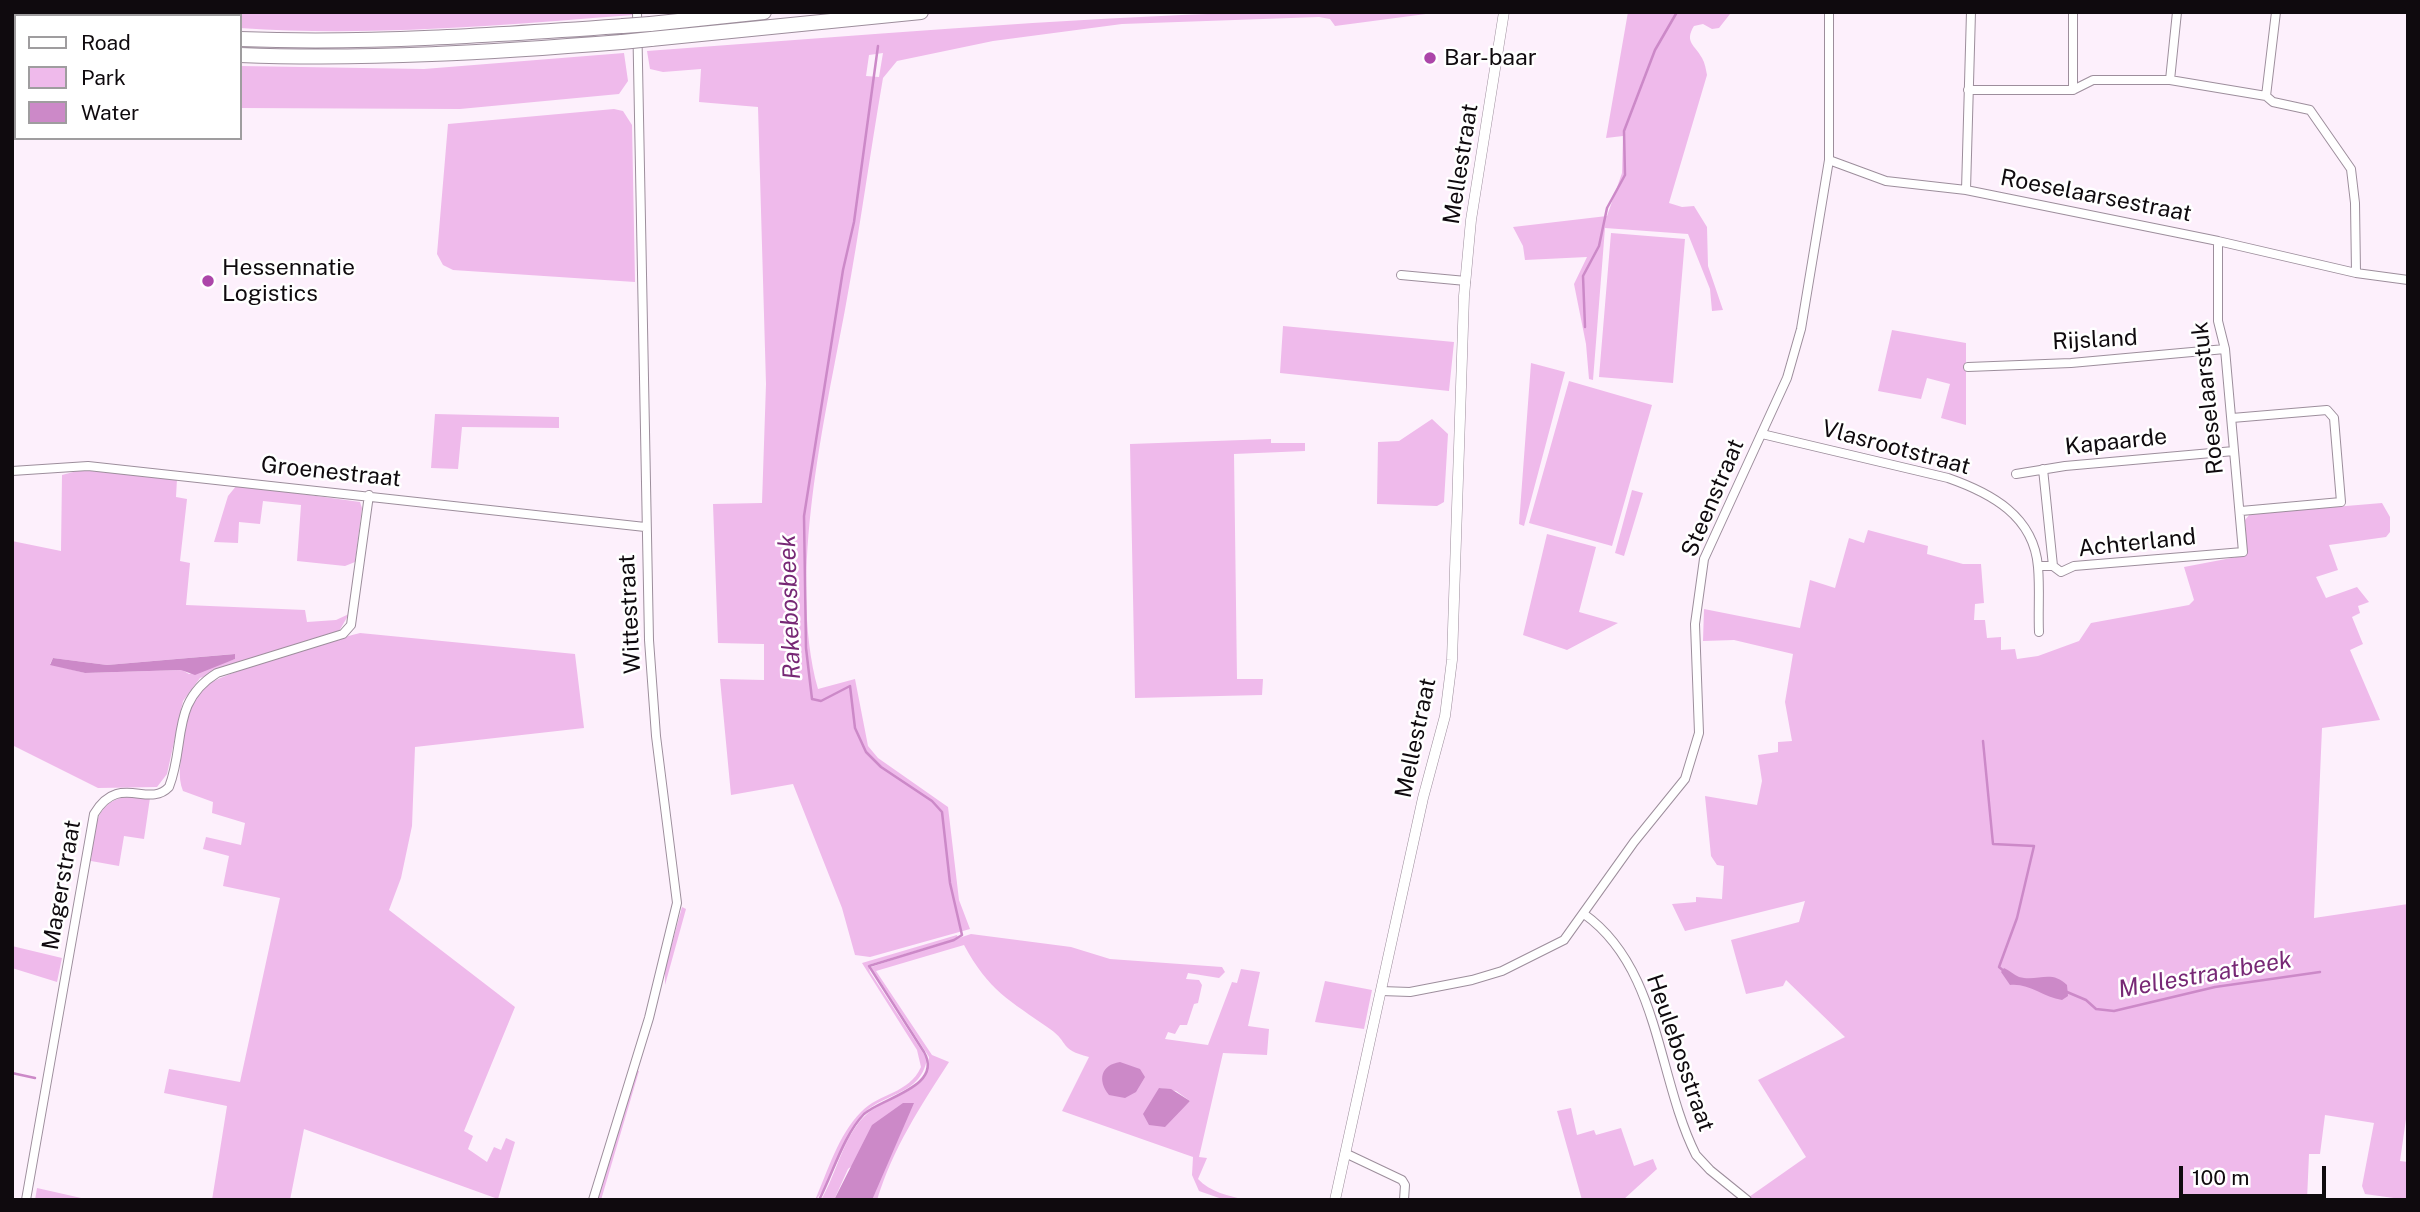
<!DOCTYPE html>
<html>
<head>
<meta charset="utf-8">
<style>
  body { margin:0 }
  #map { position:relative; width:2420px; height:1212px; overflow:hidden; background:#fdf0fc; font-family:"Public Sans",sans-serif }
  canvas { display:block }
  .frame { position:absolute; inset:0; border:14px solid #0f0a0e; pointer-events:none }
  .legend { position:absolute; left:14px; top:14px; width:228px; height:126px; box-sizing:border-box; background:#fff; border:2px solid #9f9d9f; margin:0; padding:9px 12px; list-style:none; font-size:21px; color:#0f0a0e }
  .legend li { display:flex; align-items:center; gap:14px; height:35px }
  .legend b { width:35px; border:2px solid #9f9d9f }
  .scale { position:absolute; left:2179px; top:1166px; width:147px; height:32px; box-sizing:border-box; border:4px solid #0f0a0e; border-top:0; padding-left:9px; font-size:21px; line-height:24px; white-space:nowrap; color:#0f0a0e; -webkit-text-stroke:5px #fff; paint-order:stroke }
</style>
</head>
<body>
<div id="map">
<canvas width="2420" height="1212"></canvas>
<div class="frame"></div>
<ul class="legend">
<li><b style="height:9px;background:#fff"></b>Road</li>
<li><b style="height:19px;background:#efbaeb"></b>Park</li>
<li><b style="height:19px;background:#cc89c8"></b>Water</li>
</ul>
<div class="scale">100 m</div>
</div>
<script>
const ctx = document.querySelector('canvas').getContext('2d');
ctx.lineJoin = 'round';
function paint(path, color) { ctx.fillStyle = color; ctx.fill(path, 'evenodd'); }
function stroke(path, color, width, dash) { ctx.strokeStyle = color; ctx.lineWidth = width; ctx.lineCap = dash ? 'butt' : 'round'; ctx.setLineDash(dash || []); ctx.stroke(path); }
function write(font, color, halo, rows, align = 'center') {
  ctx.font = font + ' "Public Sans",sans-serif'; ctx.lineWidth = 5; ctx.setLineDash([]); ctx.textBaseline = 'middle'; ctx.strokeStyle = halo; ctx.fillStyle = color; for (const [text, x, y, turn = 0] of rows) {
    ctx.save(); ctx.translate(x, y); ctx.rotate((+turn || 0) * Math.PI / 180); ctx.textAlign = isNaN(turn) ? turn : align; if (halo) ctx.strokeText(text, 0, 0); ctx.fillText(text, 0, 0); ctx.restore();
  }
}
paint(new Path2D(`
  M92,12H633V15C502,25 371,37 240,28V16H116Z
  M1264,12H1441L1335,26L1330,19L1319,17L1122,24L993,41L897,61L883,78C870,153 860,229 846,304C825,419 787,574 818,689L855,679L868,746L878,758L948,807L959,900L970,929L870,957L855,955L842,908L793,784L731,795L720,679L764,680V644L718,643L713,504L762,503L766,384L758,107L699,102L701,69L663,72L650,69L647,51C853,36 1058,18 1264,12ZM883,53L879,77L866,76L869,55Z
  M1628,12H1750L1730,14L1719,28L1712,29L1703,24L1694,26C1684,42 1695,45 1702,58C1705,63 1706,70 1707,75L1669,203L1682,207L1694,206L1707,227L1708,266L1723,310L1712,311L1710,289L1688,234L1605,228L1593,380L1589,379L1586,344L1574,284L1587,257L1525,260L1523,246L1513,227L1607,216L1622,173L1623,136L1606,138Z
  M624,53L628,81L619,94L460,109L240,108V66L424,69Z
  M614,109L623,111L632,125L635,282L453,270L443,265L437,254L448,124Z
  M1611,233L1685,239L1673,383L1599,377Z
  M1283,326L1454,342L1449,391L1280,373Z
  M1892,330L1966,343V425L1941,418L1950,384L1927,378L1921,399L1878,391Z
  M1531,363L1565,372L1524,526L1519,524Z
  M1569,381L1652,405L1612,546L1529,523Z
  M435,414L559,417V428L462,427L458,469L431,468Z
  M1432,419L1448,434L1444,502L1437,506L1377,504L1378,442L1399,441Z
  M1271,439V443H1305V451L1234,454L1237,679H1263L1262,695L1135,698L1130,444Z
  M81,470L177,479L176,497L187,499L180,561L190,563L186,605L305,610L307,622L336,620L349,614L338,633L200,678L183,701L167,774L157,787L98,788L12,745V541L61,551L62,475ZM234,654L235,659L189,674L182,670L85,673L50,664L53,658L107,665Z
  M237,485L360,502L362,508L355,562L345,566L297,561L301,505L263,501L260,524L239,522L238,543L214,542L228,496Z
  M1632,490L1643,493L1624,556L1615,553Z
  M2382,503L2390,517V532L2386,537L2329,545L2338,570L2316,577L2326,598L2357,587L2369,602L2358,606L2360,613L2352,617L2363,644L2350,650L2380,720L2322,728L2314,918L2408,904V1105L2400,1161L2408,1162V1200L2365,1194L2362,1186L2374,1123L2325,1115L2320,1154H2309L2307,1200H1753L1749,1197L1806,1157L1758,1080L1845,1037L1786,980L1783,986L1746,994L1731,940L1799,922L1805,901L1685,931L1672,904L1696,902V897L1722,899L1724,866L1717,865L1711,856L1705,796L1757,805L1762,781L1758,755L1778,752V742L1792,741L1785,702L1793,654L1734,640L1703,641L1704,609L1800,628L1810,580L1835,588L1849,538L1864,543L1868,530L1928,546L1927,554L1963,564H1981L1984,603L1975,604L1974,620H1985L1987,638L2001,637V650L2015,649L2017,659L2038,656L2079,641L2091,623L2189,605L2194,600L2184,567L2247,555L2245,520L2250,514Z
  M1547,534L1596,547L1579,612L1618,623L1567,650L1523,635Z
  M360,633L575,654L584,728L415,747L412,826L401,878L389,910L515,1007L464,1131L473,1136L468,1149L487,1162L494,1147L501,1150L506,1138L515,1142L498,1199L304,1129L290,1200H212L227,1106L164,1093L169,1069L240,1082L280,898L223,886L229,856L203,849L206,837L241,845L245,823L212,813L213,802L183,791C177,777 181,758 183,743C186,724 188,702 203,688C219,673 334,639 360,633Z
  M126,797L150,798L144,839L124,836L119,866L91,861C94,833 93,802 126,797Z
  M682,907L686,909L665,985V969Z
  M971,934L1071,947L1110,959L1222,967L1225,972L1219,978L1188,973L1186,979L1199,980L1202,985L1198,1003L1194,1004L1187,1025H1180L1175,1034L1168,1032L1165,1039L1208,1045L1232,982L1237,983L1241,969L1260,972L1248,1026L1269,1029L1267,1055L1223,1053L1199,1157L1207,1158L1198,1179C1210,1192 1229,1196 1246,1200H1225L1199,1191L1192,1175L1193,1157L1062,1111L1089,1057C1058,1049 1070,1043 1050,1029C1009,1000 989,991 964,945L876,971L932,1055L949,1062C920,1107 893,1148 877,1200H872L874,1190L903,1127L848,1169L834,1200H821C837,1173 844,1133 868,1113C891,1094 928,1094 929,1057L871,967ZM1159,1088L1176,1091L1190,1101L1181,1109Z
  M957,935L958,938L868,965L870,972L927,1059C920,1098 879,1092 860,1118C847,1135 827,1192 815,1200C828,1171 838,1135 861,1112C879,1093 909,1094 921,1067L917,1050L862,963Z
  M12,946L62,958L57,982L12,968Z
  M1325,981L1372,990L1364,1029L1315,1022Z
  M636,1070L639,1071L601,1200H596Z
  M1571,1108L1577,1135L1594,1130L1596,1135L1621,1128L1634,1166L1653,1159L1657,1169L1623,1200H1582L1557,1111Z
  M37,1188L90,1200H35Z`), '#efbaeb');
paint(new Path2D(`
  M235,654V659L195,675L181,670L85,673L50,665L53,658L107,665Z
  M2004,968C2009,970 2014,975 2019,977C2038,982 2051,969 2067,985L2068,996L2062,1000C2043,997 2029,983 2010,985L2001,972Z
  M1120,1062L1140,1069L1145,1077L1136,1092L1125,1098L1109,1095C1097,1080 1101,1065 1120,1062Z
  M1159,1088L1171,1089L1190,1101L1165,1127L1149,1125L1143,1114Z
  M903,1103H914L872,1200H834L872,1125Z`), '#cc89c8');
stroke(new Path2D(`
  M1585,327L1583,276L1599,246L1607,208L1625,175L1624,131L1655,50L1677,12
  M1983,741L1993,844L2034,846L2017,918L1999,967L2005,972
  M2067,992L2086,1000L2096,1009L2114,1011L2215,987L2320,972
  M12,1073L35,1078
  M819,1200C833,1173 843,1136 864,1114C881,1098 944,1087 924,1052L869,966L954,940L962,935L950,883L942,812L932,801L881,767L866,752L855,728L850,686L821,701L812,699L806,648L804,516L843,270L854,222L878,46`), '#cc89c8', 2.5);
const minor = new Path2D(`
  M2170,80L2177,12
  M1968,90H2073L2093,80H2170L2266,96L2276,12
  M2073,90V12
  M2266,96L2273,102L2310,110L2351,169L2355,203L2356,273
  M1829,160L1886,181L1966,190L2218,241L2356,273L2408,280
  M1966,190L1971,12
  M1401,275L1466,281
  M1968,367L2071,363L2225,349
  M2232,418L2327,410L2334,418L2341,502L2241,511
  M1762,434L1948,478C1991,493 2034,516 2038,567C2040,589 2038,610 2039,632
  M2043,469L2053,566
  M12,471L88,466L645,527
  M2016,474L2065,466L2234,451
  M2038,566H2053L2061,572L2074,566L2243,552L2225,349L2218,321V241
  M1584,914C1660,968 1657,1078 1696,1155L1710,1170L1747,1200
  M1381,991L1410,992L1472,980L1502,971L1564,940L1634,842L1685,779L1699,733L1695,624L1704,559L1787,378L1801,329L1829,160V12
  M1345,1153L1402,1180L1405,1185L1404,1200
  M26,1200L94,814C119,772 148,809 169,787C186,744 170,702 217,673L343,634L351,625L369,495
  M593,1200L649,1018L677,903L656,736L649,640L637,12`);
const tertiary = new Path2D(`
  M12,37L16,33
  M1335,1200L1423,798L1445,716L1452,660L1464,296L1471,220L1504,12`);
const motorway = new Path2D(`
  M12,23L16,24
  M650,24L764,12
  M240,39C368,44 495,35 623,26
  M651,39L921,12
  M240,55C368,60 495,52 622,42`);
stroke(minor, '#9d8e9c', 10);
stroke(tertiary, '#9d8e9c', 11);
stroke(motorway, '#9d8e9c', 16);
stroke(minor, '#fff', 8);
stroke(tertiary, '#fff', 10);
stroke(motorway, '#fff', 14);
stroke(new Path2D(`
  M59,16L62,12
  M12,66L16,62
  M12,84L16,79`), '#6c646b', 2.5, [9, 9]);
const motorwayBridge = new Path2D(`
  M35,12L52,16
  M623,26L650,24
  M622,42L651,39`);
stroke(motorwayBridge, '#9d8e9c', 16, []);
stroke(motorwayBridge, '#fff', 14);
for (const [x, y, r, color] of [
  [1430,58,7,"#ac46a9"],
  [208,281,7,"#ac46a9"]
]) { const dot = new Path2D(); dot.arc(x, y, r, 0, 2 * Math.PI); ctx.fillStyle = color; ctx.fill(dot); stroke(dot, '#fff', 2.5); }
write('23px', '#0f0a0e', '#fff', [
  ["Bar-baar",1444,58],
  ["Hessennatie",222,268],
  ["Logistics",222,294]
], 'left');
write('23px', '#0f0a0e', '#fff', [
  ["Mellestraat",1461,164,-81],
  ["Roeselaarsestraat",2096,196,11],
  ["Rijsland",2095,340,-3],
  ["Roeselaarstuk",2208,398,-96],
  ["Kapaarde",2116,442,-6],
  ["Vlasrootstraat",1896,448,15],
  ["Groenestraat",331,472,6],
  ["Steenstraat",1713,498,-67],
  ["Achterland",2137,543,-6],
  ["Wittestraat",630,614,-93],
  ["Mellestraat",1416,738,-78],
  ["Magerstraat",62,885,-80],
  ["Heulebosstraat",1680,1053,71]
]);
write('italic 24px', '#772875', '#fff', [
  ["Rakebosbeek",790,607,-92],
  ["Mellestraatbeek",2205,975,-10]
]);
</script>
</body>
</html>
